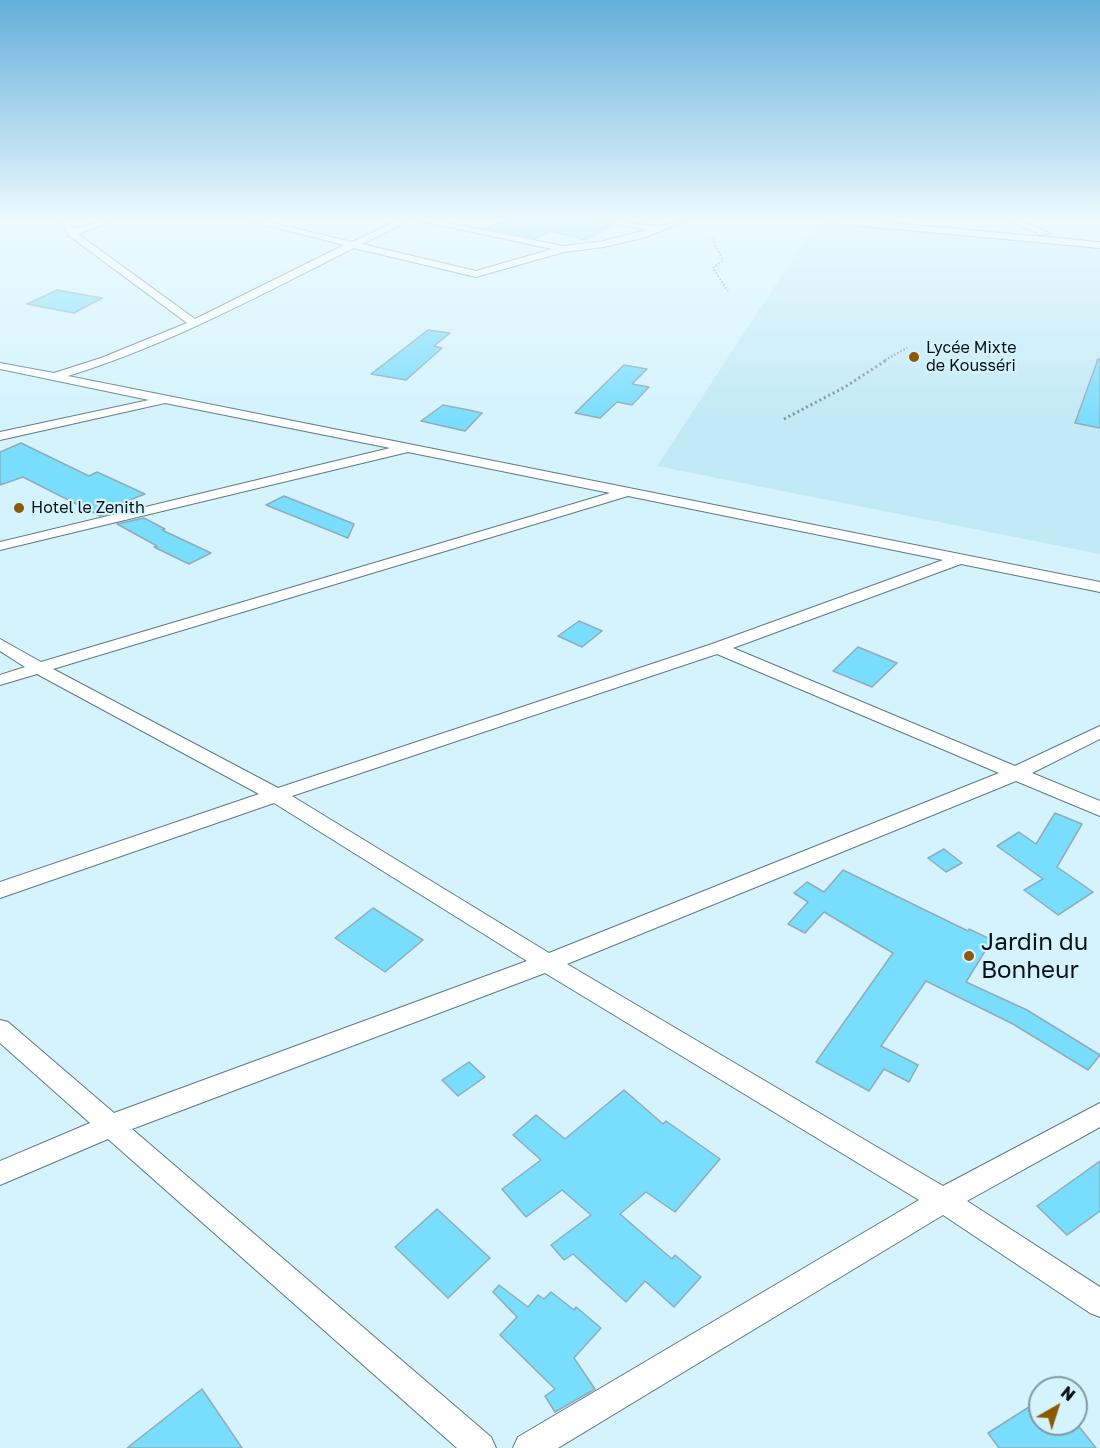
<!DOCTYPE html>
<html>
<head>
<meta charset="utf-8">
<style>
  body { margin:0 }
  #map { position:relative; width:1100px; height:1448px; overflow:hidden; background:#d4f3fd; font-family:"Golos Text",sans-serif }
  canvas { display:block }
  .north { position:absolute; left:1028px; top:1376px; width:60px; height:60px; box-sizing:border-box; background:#d4f3fd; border:2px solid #8299a0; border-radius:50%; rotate:39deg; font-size:16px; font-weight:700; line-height:24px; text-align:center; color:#071215 }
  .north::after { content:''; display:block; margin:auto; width:21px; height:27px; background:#8c5904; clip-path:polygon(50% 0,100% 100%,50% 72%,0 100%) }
</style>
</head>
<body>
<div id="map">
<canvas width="1100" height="1448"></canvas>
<div class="north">N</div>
</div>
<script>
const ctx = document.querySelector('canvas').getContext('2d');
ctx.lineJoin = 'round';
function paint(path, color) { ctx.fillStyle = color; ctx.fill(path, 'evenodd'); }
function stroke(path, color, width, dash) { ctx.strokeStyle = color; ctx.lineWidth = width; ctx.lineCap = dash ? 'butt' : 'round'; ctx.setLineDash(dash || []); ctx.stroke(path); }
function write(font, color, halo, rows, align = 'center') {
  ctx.font = font + ' "Golos Text",sans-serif'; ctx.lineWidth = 4.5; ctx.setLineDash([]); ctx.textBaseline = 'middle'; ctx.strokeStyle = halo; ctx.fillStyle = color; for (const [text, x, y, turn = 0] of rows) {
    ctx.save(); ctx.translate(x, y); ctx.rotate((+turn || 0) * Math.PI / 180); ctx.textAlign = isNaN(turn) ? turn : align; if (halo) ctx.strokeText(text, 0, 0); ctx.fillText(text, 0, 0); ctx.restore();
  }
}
paint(new Path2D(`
  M816,223L1100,248V554L657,466Z`), '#c1e9f6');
const building = new Path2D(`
  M507,220H589L613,225L585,240L552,231L535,238L486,228Z
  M57,290L102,298L74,313L27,304Z
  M428,330L450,333L434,346L442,348L406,380L371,374Z
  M1098,359L1100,360V428L1075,423Z
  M624,365L647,369L632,384L649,387L632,405L617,402L600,418L575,413Z
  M443,405L469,410L482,413L465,431L421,421Z
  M21,443L89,476L97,472L145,494L117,505L126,509L100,516L23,477L0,485V452Z
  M284,496L354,524L348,538L266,505Z
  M144,518L165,529L162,530L211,553L189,564L154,547L157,546L117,524Z
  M579,621L602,631L582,647L558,636Z
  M858,647L897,663L872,687L833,671Z
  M1055,813L1082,824L1057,867L1093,892L1058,915L1024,890L1043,879L997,846L1019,832L1036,844Z
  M944,849L962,863L946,872L928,858Z
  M843,870L968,931L969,929L992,940L966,982L1027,1010L1100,1055L1088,1070L1013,1024L926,981L881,1046L918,1065L909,1082L884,1069L869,1091L816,1062L893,953L824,912L805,933L788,924L808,902L794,893L807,882L824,892Z
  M373,908L423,940L385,972L335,938Z
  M469,1062L485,1077L458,1096L442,1080Z
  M624,1090L663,1124L666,1121L720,1159L675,1212L646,1192L620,1214L672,1259L675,1255L701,1277L674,1307L645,1281L626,1302L573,1254L564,1260L551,1245L591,1215L562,1190L526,1217L502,1189L541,1160L513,1135L536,1115L565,1139Z
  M1100,1161V1211L1067,1235L1037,1206Z
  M437,1209L490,1258L448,1298L395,1247Z
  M499,1285L528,1307L538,1295L544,1299L551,1292L574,1310L576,1307L601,1328L574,1358L595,1389L555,1412L545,1396L555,1389L500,1335L517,1317L493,1292Z
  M202,1389L242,1448H127Z
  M1040,1400V1424H1077L1096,1448H999L988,1433Z`);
paint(building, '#79ddfd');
stroke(building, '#90adb7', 1.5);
const minor = new Path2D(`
  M61,220H69L74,229L103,220H116L78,234L195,319L344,245L245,220H261L352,242L399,220H411L362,244L476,271L552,249L416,220H434L563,246L604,241L647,230L602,220C620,220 637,225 655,226C664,227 675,220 687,220L646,237L604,247L564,252L476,277L354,248C260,295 169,345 68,376L1100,582V592L961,564L733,648L1015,766L1100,726V739L1032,773L1100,801V816L1016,781L567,964L943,1186L1100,1103V1127L967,1201L1100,1287V1317L1090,1313L943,1215L558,1448H513L518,1437L919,1200L545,973L132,1129L491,1437L496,1448H457L108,1139L0,1185V1161L90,1123L0,1043V1020L8,1022L114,1113L527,961L274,803L0,898V882L259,794L37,674L0,685V675L25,667L0,651V639L41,662L610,493L408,452L0,550V542L390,448L165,403L0,440V432L149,400L0,369V363L54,373L101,358L187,323L68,235ZM628,496L943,560L712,644L278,788L53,669ZM717,654L999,773L549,953L292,796Z
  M827,220H861L1100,242V248L831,223Z
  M1006,220H1018L1050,233L1042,235Z`);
stroke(minor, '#5e7a83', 2);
stroke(new Path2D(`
  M712,239L723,260L713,268L728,291
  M885,360L907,348`), '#798f96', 2, [1.5, 2]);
stroke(new Path2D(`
  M784,419L845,387L888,359`), '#798f96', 3, [2, 3]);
paint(minor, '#fff');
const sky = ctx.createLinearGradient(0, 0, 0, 423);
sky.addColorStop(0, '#64afda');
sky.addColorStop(0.52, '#ecfafe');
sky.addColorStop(1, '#ecfafe00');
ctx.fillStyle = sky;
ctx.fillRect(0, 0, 1100, 423);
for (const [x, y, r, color] of [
  [914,357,6,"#8c5904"],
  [19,508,6,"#8c5904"],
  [969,956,6,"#8c5904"]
]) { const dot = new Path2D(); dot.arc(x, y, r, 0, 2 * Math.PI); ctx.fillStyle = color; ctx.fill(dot); stroke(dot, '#d4f3fd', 2); }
write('16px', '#071215', '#d4f3fd', [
  ["Lycée Mixte",926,348],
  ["de Kousséri",926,366],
  ["Hotel le Zenith",31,508]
], 'left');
write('24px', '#071215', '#d4f3fd', [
  ["Jardin du",981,942],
  ["Bonheur",981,970]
], 'left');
</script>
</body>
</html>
